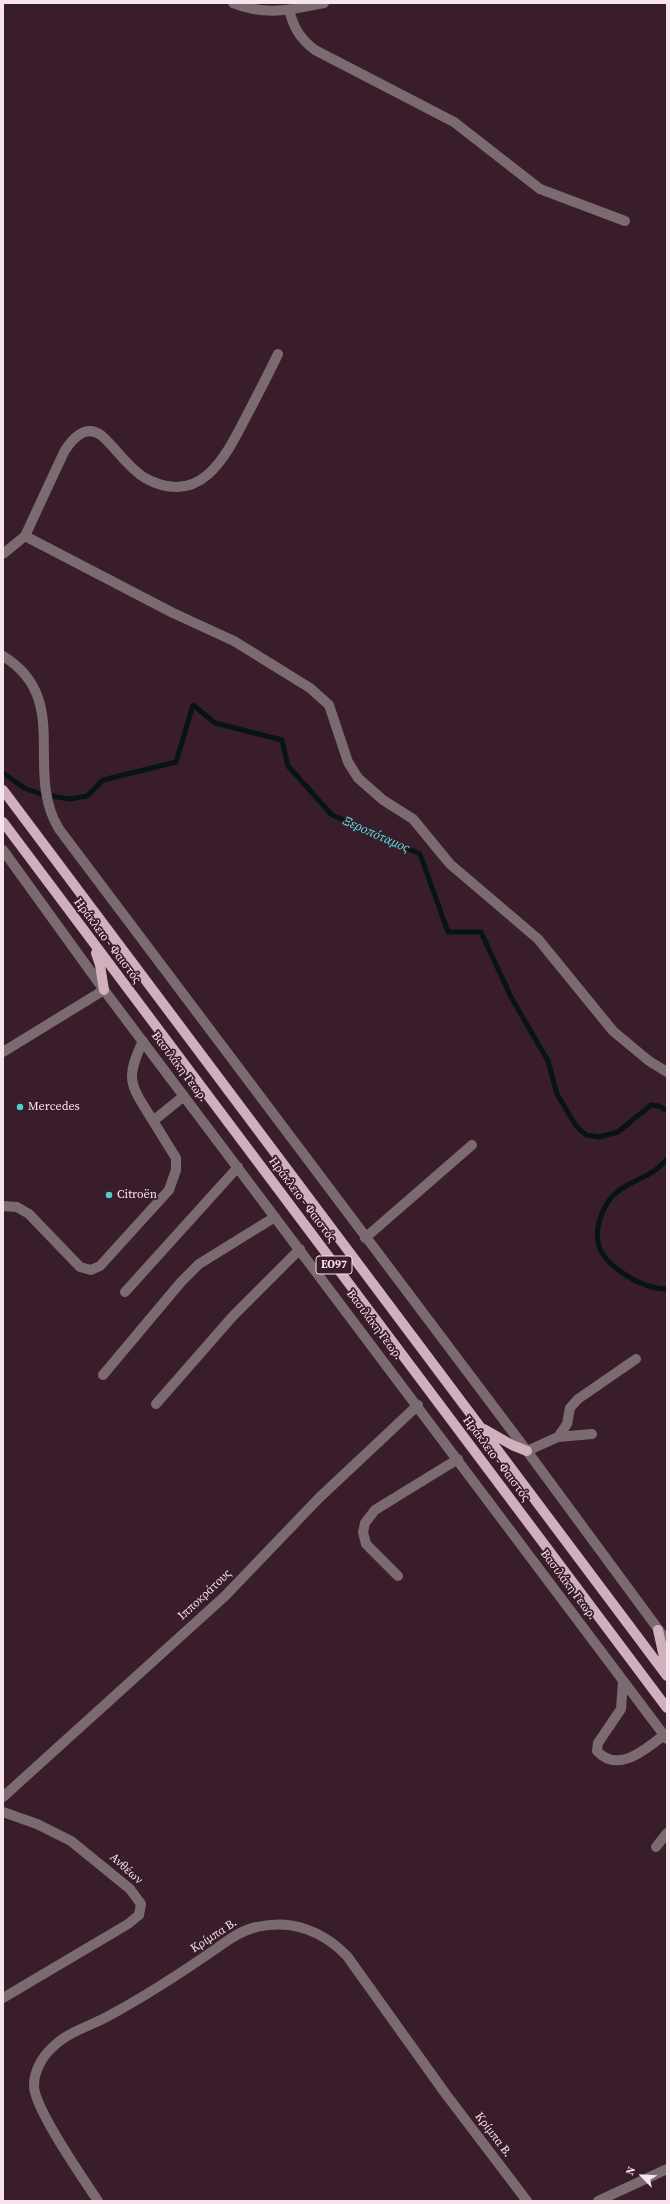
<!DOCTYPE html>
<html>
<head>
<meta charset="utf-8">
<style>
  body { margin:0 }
  #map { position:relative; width:670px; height:2204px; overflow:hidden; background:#391d2a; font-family:"Source Serif 4",serif }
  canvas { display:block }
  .frame { position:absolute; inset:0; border:4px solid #f8e4ec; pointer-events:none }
  .north { position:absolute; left:622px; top:2156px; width:40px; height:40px; -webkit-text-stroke:3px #391d2a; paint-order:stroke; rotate:294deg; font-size:11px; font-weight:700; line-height:16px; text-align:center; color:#f8e4ec }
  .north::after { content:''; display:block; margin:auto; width:14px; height:18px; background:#f8e4ec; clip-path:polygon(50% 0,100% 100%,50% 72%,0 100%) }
</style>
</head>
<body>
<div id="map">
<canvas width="670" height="2204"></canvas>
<div class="frame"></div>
<div class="north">N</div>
</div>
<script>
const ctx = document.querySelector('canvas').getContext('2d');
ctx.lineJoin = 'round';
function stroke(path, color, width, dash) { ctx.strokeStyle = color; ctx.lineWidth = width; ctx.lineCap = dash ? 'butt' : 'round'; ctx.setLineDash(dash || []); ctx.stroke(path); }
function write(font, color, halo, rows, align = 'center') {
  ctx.font = font + ' "Source Serif 4",serif'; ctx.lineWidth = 3.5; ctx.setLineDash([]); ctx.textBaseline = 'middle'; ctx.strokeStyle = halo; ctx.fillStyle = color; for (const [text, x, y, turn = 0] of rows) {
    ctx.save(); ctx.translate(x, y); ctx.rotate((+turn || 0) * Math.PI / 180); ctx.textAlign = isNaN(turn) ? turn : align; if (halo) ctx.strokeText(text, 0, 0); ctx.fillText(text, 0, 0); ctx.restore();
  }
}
stroke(new Path2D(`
  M3,773L24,788L44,795L70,799L87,796L103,780L176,762L193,705L215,723L282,740L288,766L332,815L420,854L448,932H481L511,997L548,1061L557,1094L576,1126L586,1135L599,1137L618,1132L651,1105L659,1106L667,1111
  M667,1159C652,1178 634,1178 617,1192C604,1202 595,1226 598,1242C599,1250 606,1259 612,1265C628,1278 646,1289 667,1289`), '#071414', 5);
stroke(new Path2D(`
  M233,3C266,16 291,10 324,3
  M289,10C294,28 300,39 315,50L454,122L540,189L625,221
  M25,536L64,452C72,439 85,424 101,435C116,448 128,468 145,478C200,508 225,458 246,417C257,396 268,375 278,354
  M3,554L25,536L173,613L234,641L310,688L329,705L348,762L358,778L383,800L413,819L450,864L538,939L613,1031L649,1061L667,1072
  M3,656C73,699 23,770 59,829L527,1451L667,1641
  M3,850L104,990L667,1739
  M143,1041C124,1081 131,1085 153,1121
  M3,1052L104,990
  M3,1206L17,1207L29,1214L80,1267L91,1270L100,1266L169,1190L176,1170V1158L153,1121L184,1096
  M365,1238L472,1145
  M125,1292L238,1167
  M103,1375L181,1282L199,1264L275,1217
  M156,1404L233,1316L300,1249
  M558,1437L592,1434
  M527,1451L558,1437L567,1424L570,1408L578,1399L636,1359
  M398,1576L366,1544L363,1532L365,1523L375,1510L458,1459
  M623,1681L621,1709L598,1743L597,1751C618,1774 646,1749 664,1735
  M3,1797L225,1596L319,1498L418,1405
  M3,1812L37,1824L71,1841L130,1889L141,1904L139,1915L128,1924L3,1998
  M656,1847L667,1833
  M98,2201C84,2180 33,2107 34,2085C34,2071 43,2055 54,2046C69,2031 94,2025 112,2014C151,1993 181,1973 217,1948C229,1939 242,1930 257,1927C292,1919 323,1931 347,1956L445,2093L527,2201
  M598,2201L667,2169`), '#7b6b71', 10);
stroke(new Path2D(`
  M3,790L667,1676
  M3,822L667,1708
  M96,953L100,965L104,990
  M484,1429L512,1445L527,1451
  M658,1630L667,1671`), '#cfb0bc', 10);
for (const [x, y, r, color] of [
  [20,1107,4,"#51ccd1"],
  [109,1195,4,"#51ccd1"]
]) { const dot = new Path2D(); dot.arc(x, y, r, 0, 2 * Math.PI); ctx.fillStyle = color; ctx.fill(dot); stroke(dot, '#391d2a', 1.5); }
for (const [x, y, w] of [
  [334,1265,36]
]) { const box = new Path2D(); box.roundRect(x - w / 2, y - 9, w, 18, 3); ctx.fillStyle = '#391d2a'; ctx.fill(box); stroke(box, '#f8e4ec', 1); }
write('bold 11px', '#f8e4ec', null, [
  ["ΕΟ97",334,1265]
]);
write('12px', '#f8e4ec', '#391d2a', [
  ["Ηράκλειο - Φαιστός",107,941,53],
  ["Βασιλάκη Γεωρ.",179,1067,53],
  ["Ηράκλειο - Φαιστός",302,1200,53],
  ["Βασιλάκη Γεωρ.",374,1325,53],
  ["Ηράκλειο - Φαιστός",496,1459,53],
  ["Βασιλάκη Γεωρ.",568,1585,53],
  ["Ιπποκράτους",205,1595,-43],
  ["Ανθέων",126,1869,42],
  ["Κρίμπα Β.",214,1936,-33],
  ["Κρίμπα Β.",493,2135,53]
]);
write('12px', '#f8e4ec', '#391d2a', [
  ["Mercedes",28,1107],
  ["Citroën",117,1195]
], 'left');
write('italic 13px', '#57e6ec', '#391d2a', [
  ["Ξεροπόταμος",376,835,24]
]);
</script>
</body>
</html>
